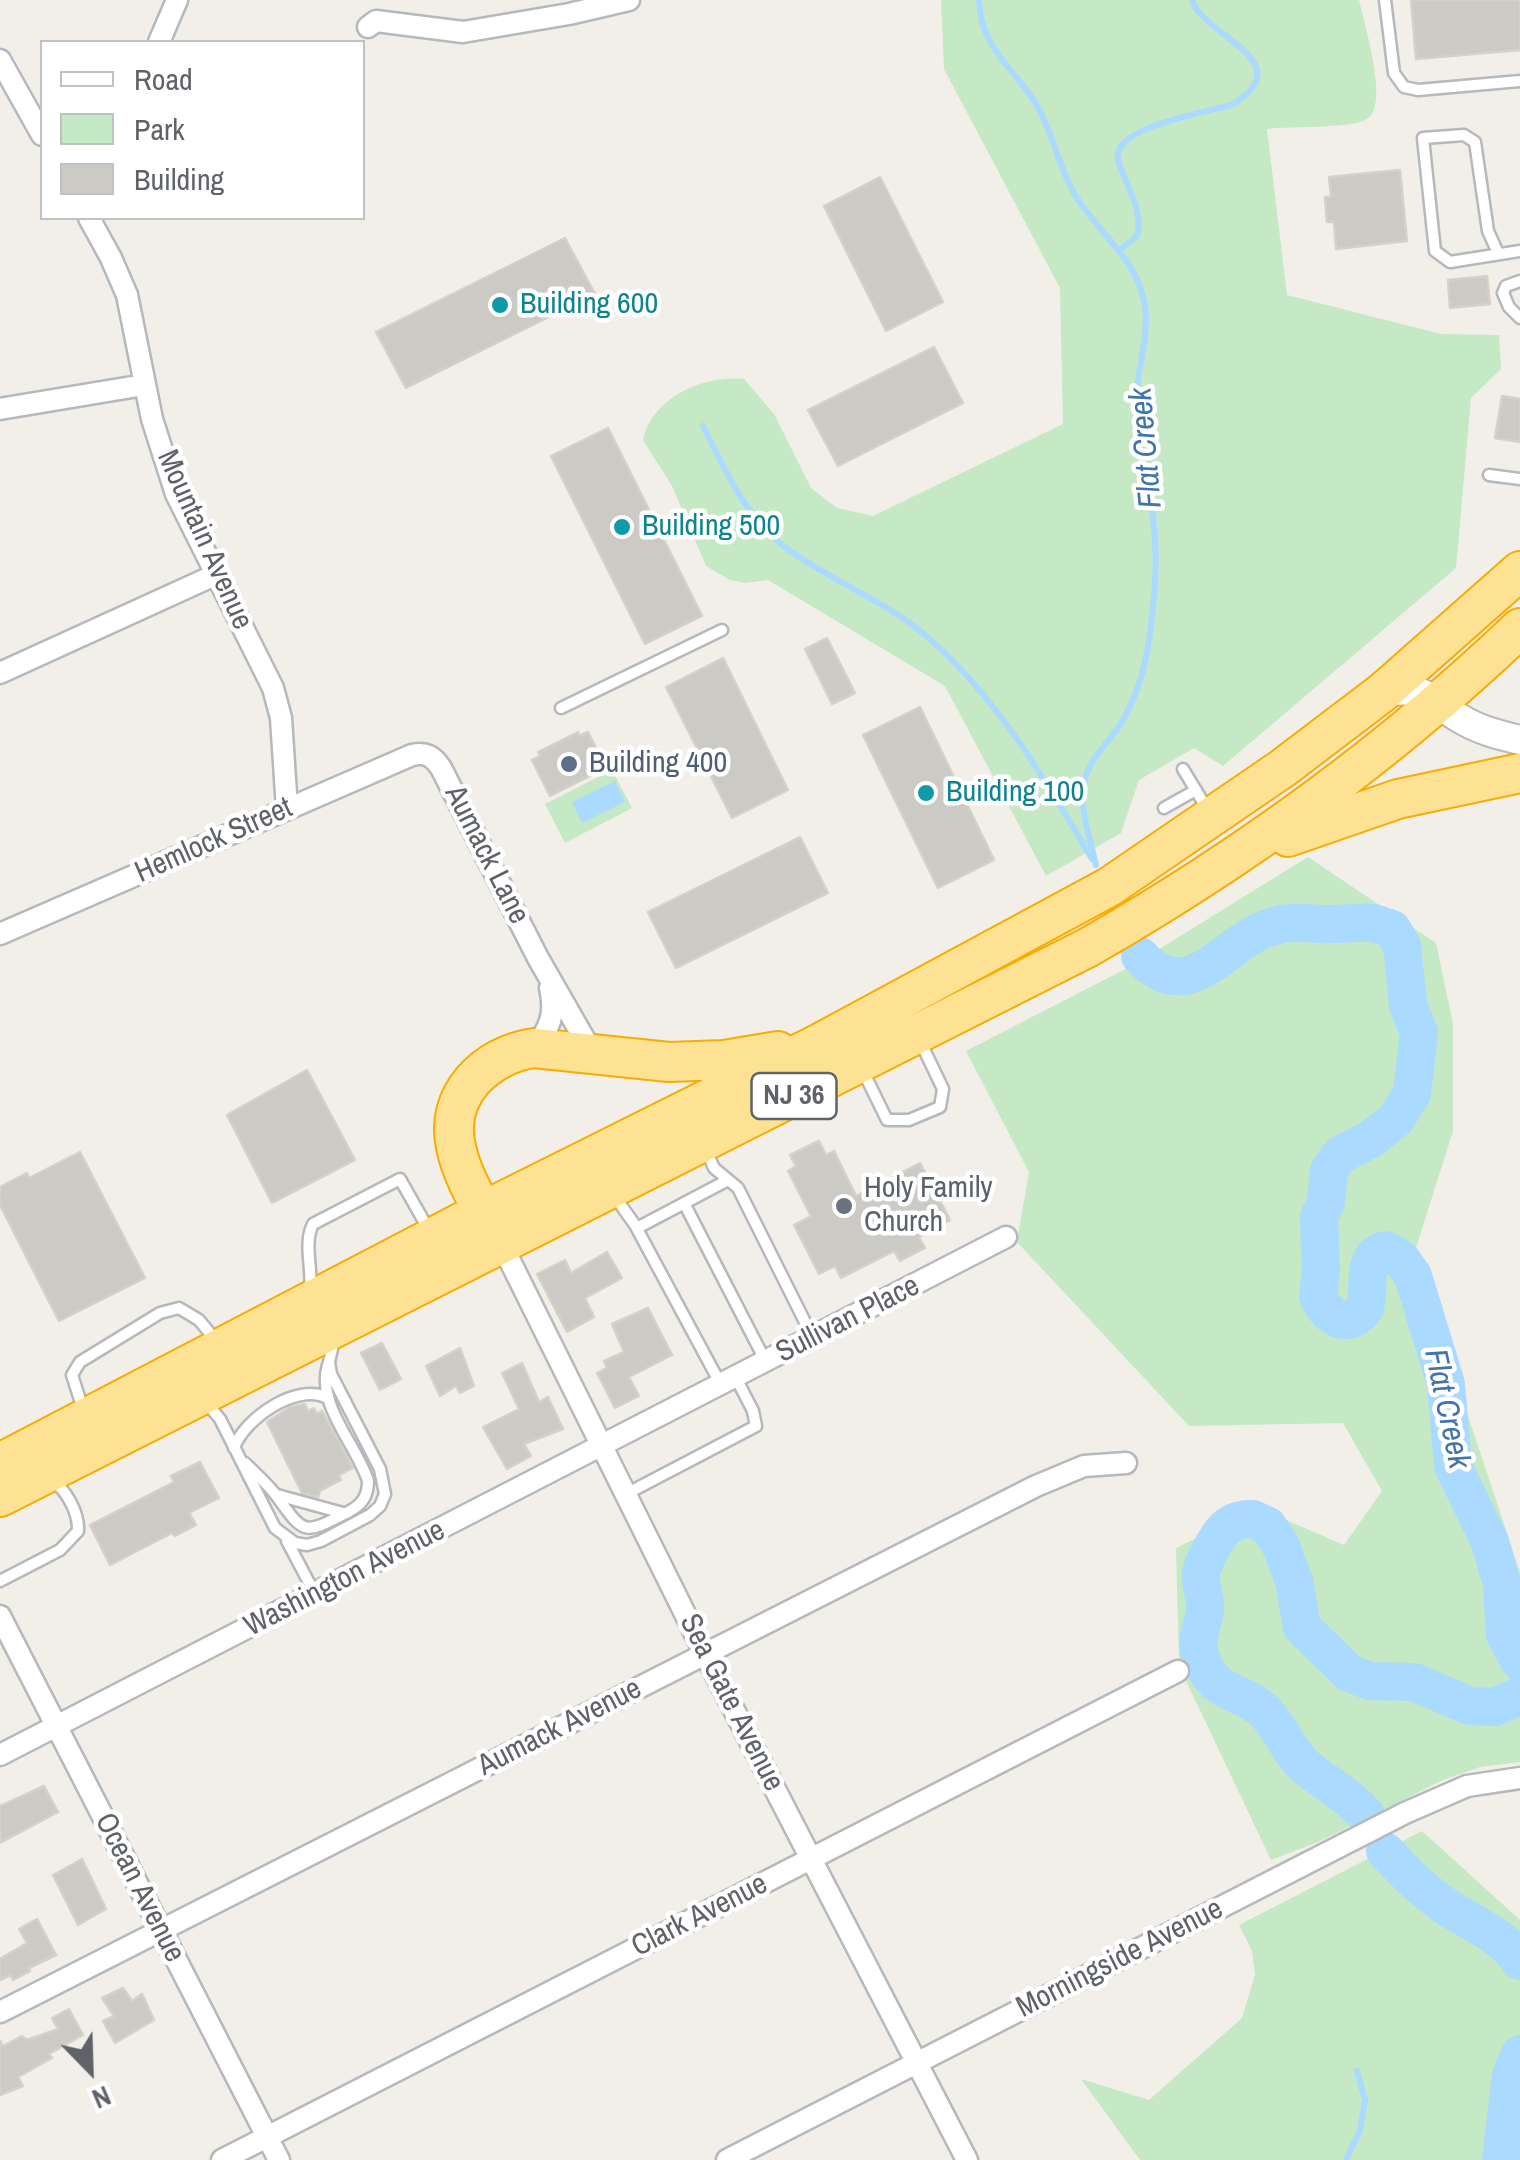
<!DOCTYPE html>
<html>
<head>
<meta charset="utf-8">
<style>
  body { margin:0 }
  #map { position:relative; width:1520px; height:2160px; overflow:hidden; background:#f1efe8; font-family:"Archivo Narrow",sans-serif }
  canvas { display:block }
  .legend { position:absolute; left:40px; top:40px; width:325px; height:180px; box-sizing:border-box; background:#fff; border:2px solid #bfc1c3; margin:0; padding:12px 18px; list-style:none; font-size:30px; color:#5f6368 }
  .legend li { display:flex; align-items:center; gap:20px; height:50px }
  .legend b { width:50px; border:2px solid #bfc1c3 }
  .north { position:absolute; left:40px; top:2020px; width:100px; height:100px; -webkit-text-stroke:8px #fff; paint-order:stroke; rotate:157deg; font-size:28px; font-weight:700; line-height:40px; text-align:center; color:#5f6368 }
  .north::after { content:''; display:block; margin:auto; width:35px; height:45px; background:#5f6368; clip-path:polygon(50% 0,100% 100%,50% 72%,0 100%) }
</style>
</head>
<body>
<div id="map">
<canvas width="1520" height="2160"></canvas>
<ul class="legend">
<li><b style="height:12px;background:#fff"></b>Road</li>
<li><b style="height:28px;background:#c5e8c5"></b>Park</li>
<li><b style="height:28px;background:#cccac5"></b>Building</li>
</ul>
<div class="north">N</div>
</div>
<script>
const ctx = document.querySelector('canvas').getContext('2d');
ctx.lineJoin = 'round';
function paint(path, color) { ctx.fillStyle = color; ctx.fill(path, 'evenodd'); }
function stroke(path, color, width, dash) { ctx.strokeStyle = color; ctx.lineWidth = width; ctx.lineCap = dash ? 'butt' : 'round'; ctx.setLineDash(dash || []); ctx.stroke(path); }
function write(font, color, halo, rows, align = 'center') {
  ctx.font = font + ' "Archivo Narrow",sans-serif'; ctx.lineWidth = 9; ctx.setLineDash([]); ctx.textBaseline = 'middle'; ctx.strokeStyle = halo; ctx.fillStyle = color; for (const [text, x, y, turn = 0] of rows) {
    ctx.save(); ctx.translate(x, y); ctx.rotate((+turn || 0) * Math.PI / 180); ctx.textAlign = isNaN(turn) ? turn : align; if (halo) ctx.strokeText(text, 0, 0); ctx.fillText(text, 0, 0); ctx.restore();
  }
}
paint(new Path2D(`
  M941,0H1359C1364,23 1390,106 1367,119C1351,129 1289,126 1267,129L1287,295L1441,334L1499,335L1501,369L1471,398L1456,568L1223,766L1194,748L1139,780L1121,833L1046,876L945,686L768,580L745,583L730,580L706,566L672,486L643,440C652,397 704,375 744,379L774,414L811,488L837,508L873,516L1063,424L1060,288L944,69Z
  M612,770L632,808L565,843L545,804Z
  M1308,857L1436,943L1453,1024V1131L1414,1254L1520,1572V1762L1480,1767L1443,1780L1318,1842L1271,1860L1179,1666L1176,1548L1258,1508L1344,1545L1382,1491L1343,1423L1189,1426L1017,1242L1029,1172L966,1051L1135,964Z
  M1422,1831L1520,1920V2160H1140L1081,2079L1149,2100L1242,2018L1255,1975L1252,1951L1239,1925Z`), '#c5e8c5');
paint(new Path2D(`
  M615,781L625,802L582,823L572,802Z`), '#aadaff');
stroke(new Path2D(`
  M979,0C981,50 1013,66 1036,104C1053,132 1058,166 1075,195C1100,236 1144,263 1146,316C1147,344 1137,371 1136,399C1135,442 1150,484 1154,527C1158,565 1154,603 1149,640C1145,668 1137,695 1123,720C1109,745 1085,759 1083,791C1081,815 1091,842 1096,865
  M1121,249L1137,236C1142,217 1134,201 1127,183C1124,174 1116,163 1118,153C1123,126 1207,112 1231,105C1305,62 1201,35 1192,0
  M703,426C725,470 747,521 789,550C830,580 879,598 919,630C992,689 1045,779 1092,859
  M1346,2160L1360,2130L1365,2100L1357,2071`), '#aadaff', 6);
stroke(new Path2D(`
  M1140,956C1190,1011 1225,939 1274,926C1290,921 1304,923 1320,924C1338,925 1356,922 1374,923L1392,929L1402,946L1408,1005L1419,1033L1412,1093L1396,1119L1371,1139L1340,1155L1329,1170L1326,1202L1319,1217L1321,1271L1318,1296C1327,1318 1349,1331 1365,1308C1371,1288 1360,1254 1386,1250L1401,1259L1413,1276L1446,1384L1453,1466L1490,1542L1502,1584L1505,1635L1520,1662
  M1366,1815C1348,1795 1328,1785 1307,1768C1289,1753 1282,1729 1266,1713C1243,1689 1211,1696 1200,1655C1194,1633 1207,1621 1205,1603C1201,1577 1196,1578 1209,1553C1219,1533 1228,1518 1253,1519L1268,1526L1280,1544L1294,1581L1302,1627L1349,1673L1370,1681L1414,1682L1470,1706L1495,1707L1520,1696
  M1385,1851C1404,1871 1422,1890 1444,1905C1470,1923 1502,1934 1520,1961
  M1501,2160L1511,2075L1520,2054`), '#aadaff', 38);
const building = new Path2D(`
  M1411,0H1520V50L1416,59Z
  M1400,170L1407,241L1336,249L1334,222H1327L1325,197H1331L1329,177Z
  M880,177L943,302L886,331L824,206Z
  M565,238L595,294L406,388L376,332Z
  M1487,276L1490,304L1450,308L1448,280Z
  M934,347L963,403L838,466L808,410Z
  M1502,396L1520,399V442L1495,438Z
  M608,428L702,616L645,644L551,456Z
  M827,638L855,693L832,704L805,649Z
  M723,658L788,790L732,818L666,687Z
  M920,707L994,860L938,888L863,735Z
  M578,732L579,736L588,732L606,768L550,796L532,760L541,756L538,752Z
  M800,837L828,893L676,968L648,912Z
  M307,1070L355,1160L272,1203L227,1115Z
  M819,1141L826,1155L834,1151L856,1196L920,1163L950,1220L919,1237L925,1248L900,1261L894,1251L841,1278L835,1266L819,1274L794,1225L811,1216L788,1171L796,1166L790,1155Z
  M80,1152L145,1278L59,1321L0,1205V1187L27,1173L29,1178Z
  M607,1252L622,1278L585,1298L594,1317L567,1332L537,1274L565,1260L571,1273Z
  M648,1308L672,1355L629,1377L639,1396L615,1408L597,1373L607,1368L604,1361L624,1352L612,1324Z
  M382,1343L401,1379L380,1390L361,1353Z
  M460,1348L474,1386L460,1393L456,1386L440,1396L426,1366Z
  M522,1363L539,1402L548,1397L563,1429L524,1444L531,1456L507,1469L483,1427L519,1409L502,1373Z
  M305,1404L308,1411L314,1408L317,1414L322,1411L353,1468L339,1475L341,1480L320,1491L318,1497L302,1493L267,1422L290,1407Z
  M200,1462L219,1498L189,1513L196,1525L175,1536L172,1533L110,1565L90,1525L174,1482L171,1476Z
  M44,1786L58,1812L0,1843V1806Z
  M82,1859L106,1909L78,1925L53,1875Z
  M37,1919L56,1955L29,1968L30,1971L13,1980L11,1975L0,1980V1959L27,1943L19,1929Z
  M123,1988L132,2001L142,1994L154,2020L115,2043L103,2021L114,2016L102,1998Z
  M69,2009L83,2035L49,2054L52,2058L18,2077L23,2086L0,2095V2041L3,2046L22,2036L27,2040L58,2029L52,2018Z`);
paint(building, '#cccac5');
stroke(building, '#d6d1c6', 2.5);
const lane = new Path2D(`
  M1385,0L1394,73L1404,87L1418,90L1520,81
  M1498,253L1488,231L1475,142L1464,135L1423,138L1435,251L1450,262L1520,251
  M1520,281L1506,286L1503,293L1509,307L1520,318
  M1489,475L1520,479
  M561,708L722,630
  M1183,769L1209,812
  M1164,808L1196,790
  M862,1069L887,1120H909L940,1107L943,1089L920,1041
  M705,1148L714,1168L738,1188L813,1338
  M613,1194L635,1225L720,1383
  M684,1203L766,1362
  M637,1228L728,1180
  M310,1292C313,1269 303,1244 313,1224L400,1179L430,1232
  M202,1405L209,1406L220,1419L275,1528L295,1543L307,1545L321,1541L370,1515L380,1506L385,1494L380,1469L331,1374L329,1362L334,1340
  M83,1409L72,1375L80,1362L160,1313L179,1308L199,1320L218,1343
  M234,1448C244,1419 297,1382 327,1398
  M245,1463C256,1474 269,1485 278,1498C305,1536 305,1534 348,1512C362,1505 368,1496 368,1481C356,1444 316,1405 328,1365
  M626,1494L756,1426L753,1411L736,1378
  M277,1495L343,1513
  M287,1541L315,1594
  M0,1581L60,1550L78,1531C79,1513 66,1489 52,1481`);
const street = new Path2D(`
  M368,27L376,21L463,32L569,14L629,0
  M159,42L177,0
  M0,60L42,135
  M89,218L111,258L127,295L152,419L176,494L273,688L281,718L287,809
  M0,409L144,385
  M0,673L215,575
  M0,934L412,755C426,752 433,756 441,768L538,958L593,1054
  M534,1048C550,1029 556,1013 550,988
  M501,1243L705,1654L967,2160
  M0,1616L279,2160
  M0,1755L1006,1237
  M0,2012L1036,1486L1084,1466L1126,1463
  M222,2160L1178,1671
  M727,2160L1405,1813L1467,1786L1520,1778`);
const secondary = new Path2D(`
  M1383,692C1430,686 1425,698 1461,719C1479,730 1499,735 1520,740`);
const highway = new Path2D(`
  M1288,837L1398,799L1520,773
  M496,1234C481,1207 462,1177 456,1147C444,1095 486,1055 534,1048L669,1062L724,1060L778,1051
  M0,1463L483,1211L820,1043L1109,887L1283,768L1383,692L1520,571
  M0,1497L1087,948C1244,858 1389,753 1520,628`);
stroke(lane, '#b5b8bc', 15);
stroke(street, '#b5b8bc', 25);
stroke(secondary, '#b6babf', 32);
stroke(highway, '#f9ab00', 42);
stroke(lane, '#fff', 10);
stroke(street, '#fff', 20);
stroke(secondary, '#fff', 28);
stroke(highway, '#fde293', 38);
for (const [x, y, r, color] of [
  [500,305,10,"#0f9aa8"],
  [622,527,10,"#0f9aa8"],
  [569,764,10,"#5c6f8a"],
  [926,793,10,"#0f9aa8"],
  [844,1206,10,"#6b7280"]
]) { const dot = new Path2D(); dot.arc(x, y, r, 0, 2 * Math.PI); ctx.fillStyle = color; ctx.fill(dot); stroke(dot, '#fff', 4); }
for (const [x, y, w] of [
  [794,1096,85]
]) { const box = new Path2D(); box.roundRect(x - w / 2, y - 23, w, 46, 8); ctx.fillStyle = '#fff'; ctx.fill(box); stroke(box, '#5f6368', 2.5); }
write('bold 28px', '#5f6368', null, [
  ["NJ 36",794,1096]
]);
write('30px', '#0d838f', '#fff', [
  ["Building 600",520,305],
  ["Building 500",642,527],
  ["Building 100",946,793]
], 'left');
write('30px', '#5f6368', '#fff', [
  ["Mountain Avenue",204,540,66],
  ["Hemlock Street",214,841,-24],
  ["Aumack Lane",486,855,63],
  ["Sullivan Place",848,1320,-27],
  ["Washington Avenue",345,1579,-27],
  ["Sea Gate Avenue",731,1703,63],
  ["Aumack Avenue",560,1728,-27],
  ["Ocean Avenue",139,1888,63],
  ["Clark Avenue",700,1916,-27],
  ["Morningside Avenue",1120,1959,-27]
]);
write('30px', '#4e5e75', '#fff', [
  ["Building 400",589,764]
], 'left');
write('30px', '#5b616d', '#fff', [
  ["Holy Family",864,1189],
  ["Church",864,1223]
], 'left');
write('italic 32px', '#4174aa', '#fff', [
  ["Flat Creek",1147,448,-95],
  ["Flat Creek",1446,1409,78]
]);
</script>
</body>
</html>
